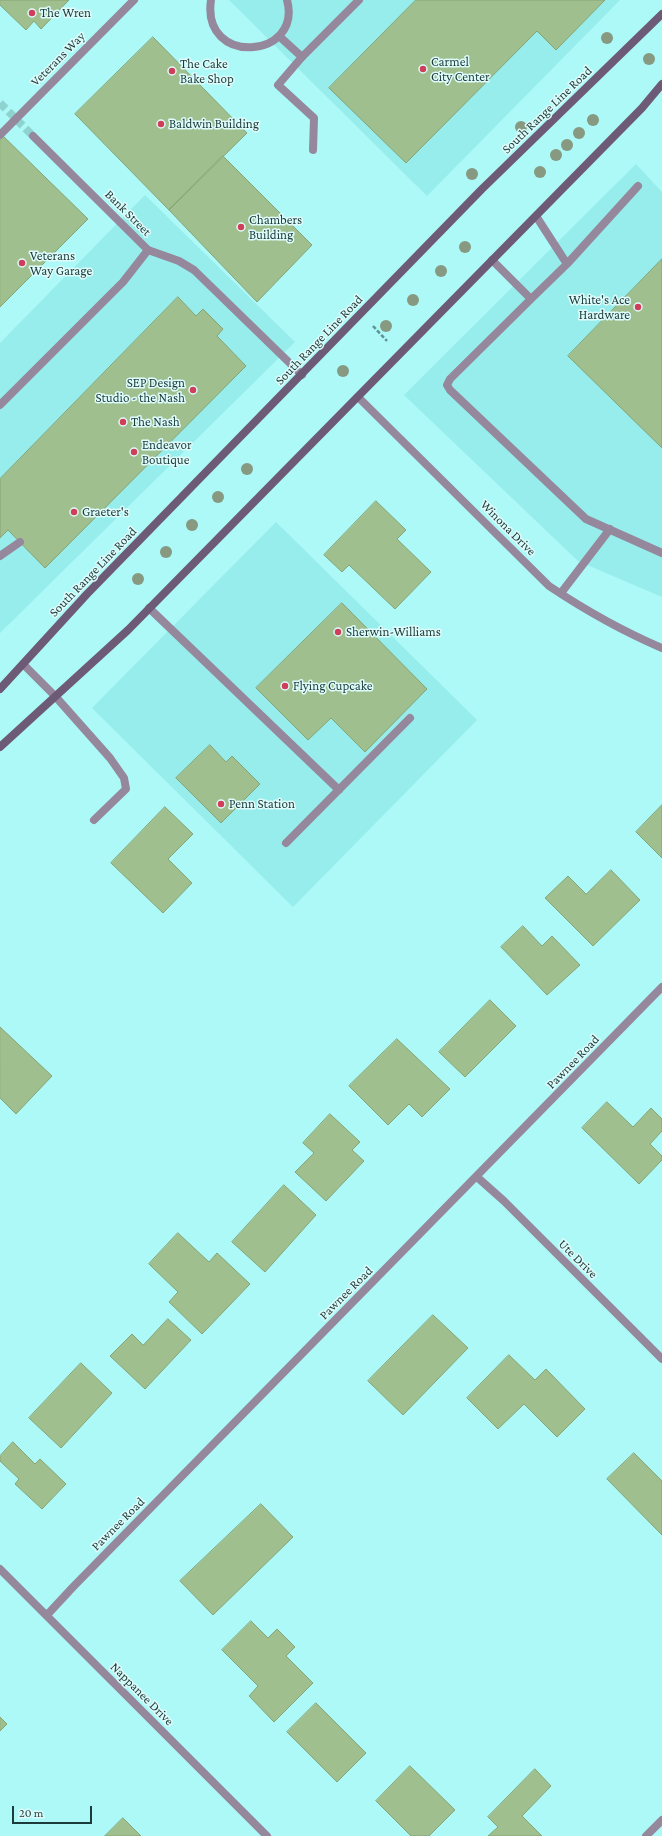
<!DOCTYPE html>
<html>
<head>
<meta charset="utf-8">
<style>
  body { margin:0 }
  #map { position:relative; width:662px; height:1836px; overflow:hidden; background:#acf9f7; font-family:"Crimson Pro",serif }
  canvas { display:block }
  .scale { position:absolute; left:12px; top:1806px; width:80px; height:18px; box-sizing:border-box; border:2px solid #1c3c3b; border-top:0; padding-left:5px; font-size:12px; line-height:14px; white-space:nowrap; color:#1c3c3b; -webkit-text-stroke:3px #dffcfb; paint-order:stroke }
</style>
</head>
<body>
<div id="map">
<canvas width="662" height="1836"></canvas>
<div class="scale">20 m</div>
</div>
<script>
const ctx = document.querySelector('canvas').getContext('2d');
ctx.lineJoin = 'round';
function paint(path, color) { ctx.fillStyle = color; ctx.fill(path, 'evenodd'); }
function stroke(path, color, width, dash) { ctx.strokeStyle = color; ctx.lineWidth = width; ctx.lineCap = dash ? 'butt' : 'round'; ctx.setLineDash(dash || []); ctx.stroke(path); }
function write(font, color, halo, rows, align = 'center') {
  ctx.font = font + ' "Crimson Pro",serif'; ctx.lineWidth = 3; ctx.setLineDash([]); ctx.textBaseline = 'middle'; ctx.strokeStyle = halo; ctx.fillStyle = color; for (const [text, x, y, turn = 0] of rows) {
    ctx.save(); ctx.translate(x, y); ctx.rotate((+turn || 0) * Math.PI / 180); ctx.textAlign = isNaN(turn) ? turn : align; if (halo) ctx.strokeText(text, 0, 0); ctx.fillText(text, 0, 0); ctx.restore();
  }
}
paint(new Path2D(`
  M229,0H620L427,196Z
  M636,164L662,192V597L578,561L404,395Z
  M145,195L295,342L0,633V343Z
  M276,522L477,720L293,907L92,708Z`), '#96edeb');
const building = new Path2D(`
  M0,0H69L41,29L34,21L26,30L0,5Z
  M416,0H605L556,50L537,31L406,163L329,88Z
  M153,37L247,133L169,210L75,114Z
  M0,133L88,219L0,307Z
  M223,156L312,245L257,302L169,210Z
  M662,259V448L568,356Z
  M178,297L196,316L203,309L223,329L217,336L246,366L45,568L8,530L0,538V479Z
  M376,501L406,530L397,539L431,572L395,609L349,565L342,572L324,555Z
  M342,603L427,689L365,752L331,718L308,740L256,688Z
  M210,745L226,762L232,756L260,784L221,823L176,778Z
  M662,805V858L636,832Z
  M165,807L193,834L168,859L192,883L163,913L111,863Z
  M611,870L640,900L593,946L545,898L568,876L586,894Z
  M523,926L542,946L552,936L580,965L547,995L501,947Z
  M490,1000L516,1026L465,1077L439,1052Z
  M0,1027L52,1076L16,1114L0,1098Z
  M397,1039L450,1089L422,1117L409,1104L388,1125L349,1086Z
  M607,1102L633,1127L651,1108L662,1119V1131L650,1144L662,1156V1160L639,1184L582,1128Z
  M330,1114L360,1142L352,1150L364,1161L326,1201L295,1172L314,1153L303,1143Z
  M284,1185L316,1215L265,1272L232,1242Z
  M178,1233L209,1262L217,1253L250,1284L202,1334L169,1302L178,1292L149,1264Z
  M433,1315L468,1348L403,1415L368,1381Z
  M168,1319L191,1340L145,1389L110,1356L132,1334L143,1345Z
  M509,1355L535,1380L546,1369L585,1409L557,1437L524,1404L498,1429L467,1398Z
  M81,1363L112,1393L61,1448L29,1418Z
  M13,1442L35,1464L40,1459L66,1484L42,1509L15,1484L19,1479L0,1461V1456Z
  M634,1453L662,1481V1535L607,1479Z
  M261,1504L293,1537L213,1615L180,1581Z
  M251,1621L268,1638L277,1629L295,1647L286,1656L313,1683L274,1722L249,1696L258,1686L222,1650Z
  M316,1703L366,1753L337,1782L287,1732Z
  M0,1717L7,1724L0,1731Z
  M410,1766L455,1810L429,1836H411L376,1801Z
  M535,1769L551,1786L522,1816L542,1836H488L498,1827L488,1817Z
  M123,1818L141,1836H105Z`);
paint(building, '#a0bf8e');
stroke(building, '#86a474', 1);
stroke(new Path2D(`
  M0,103L33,136`), '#8fd3d1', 8, [8, 4]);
stroke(new Path2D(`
  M373,326L387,341`), '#5e9391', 2.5, [4, 2]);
stroke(new Path2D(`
  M302,57L278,85L314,118L313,150
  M536,216L567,264
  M492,260L531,299L450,379L447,385L450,390L586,519L662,553
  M531,299L567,264L638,186
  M0,405L123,282L148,250
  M0,556L20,542
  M561,593L610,529
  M149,608L339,790
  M23,664L55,696L110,758L124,778L126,789L94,820
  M286,843L410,718`), '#95879c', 8);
stroke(new Path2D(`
  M211,0C201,67 303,59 287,0
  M279,36L302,57L359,0
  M0,135L134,0
  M33,136L148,250L179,261L194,270L302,375
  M358,397L549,586C585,610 622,631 662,648
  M477,1177L504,1201L662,1359
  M0,1569L267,1836
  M47,1615L73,1587L662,987
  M646,1836L662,1820`), '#95879c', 8);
stroke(new Path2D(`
  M0,689L87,594L482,189L662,14
  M0,747L128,630L642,108L662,84`), '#6d5a77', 8);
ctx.fillStyle = '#879980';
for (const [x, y] of [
  [607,38],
  [649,59],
  [593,120],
  [521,127],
  [579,133],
  [567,145],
  [556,155],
  [540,172],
  [472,174],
  [465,247],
  [441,271],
  [413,300],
  [386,326],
  [343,371],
  [247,469],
  [218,497],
  [192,525],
  [166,552],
  [138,579]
]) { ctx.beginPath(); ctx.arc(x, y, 6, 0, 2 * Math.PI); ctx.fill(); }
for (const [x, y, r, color] of [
  [32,13,4,"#cf3f5a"],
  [423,69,4,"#cf3f5a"],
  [172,71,4,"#cf3f5a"],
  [161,124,4,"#cf3f5a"],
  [241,227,4,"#cf3f5a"],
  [22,263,4,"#cf3f5a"],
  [638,307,4,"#cf3f5a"],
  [193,390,4,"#cf3f5a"],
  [123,422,4,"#cf3f5a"],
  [134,452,4,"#cf3f5a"],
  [74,512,4,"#cf3f5a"],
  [338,632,4,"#cf3f5a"],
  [285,686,4,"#cf3f5a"],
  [221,804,4,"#cf3f5a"]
]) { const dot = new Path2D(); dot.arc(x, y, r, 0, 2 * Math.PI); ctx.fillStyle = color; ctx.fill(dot); stroke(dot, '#dffcfb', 1.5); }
write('13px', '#1c3c3b', '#dffcfb', [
  ["The Wren",40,13],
  ["Carmel",431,62],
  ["City Center",431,77],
  ["The Cake",180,64],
  ["Bake Shop",180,79],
  ["Baldwin Building",169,124],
  ["Chambers",249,220],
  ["Building",249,235],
  ["Veterans",30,256],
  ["Way Garage",30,271],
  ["White's Ace",630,300,"right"],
  ["Hardware",630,315,"right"],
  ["SEP Design",185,383,"right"],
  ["Studio - the Nash",185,398,"right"],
  ["The Nash",131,422],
  ["Endeavor",142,445],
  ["Boutique",142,460],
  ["Graeter's",82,512],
  ["Sherwin-Williams",346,632],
  ["Flying Cupcake",293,686],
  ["Penn Station",229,804]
], 'left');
write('13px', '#1c3c3b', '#dffcfb', [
  ["Veterans Way",58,59,-45],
  ["South Range Line Road",547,110,-44],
  ["Bank Street",128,213,45],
  ["South Range Line Road",319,340,-46],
  ["Winona Drive",508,528,45],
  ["South Range Line Road",93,572,-46],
  ["Pawnee Road",573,1062,-46],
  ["Ute Drive",578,1259,45],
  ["Pawnee Road",346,1293,-45],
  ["Pawnee Road",118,1524,-45],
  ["Nappanee Drive",142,1694,45]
]);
</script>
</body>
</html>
